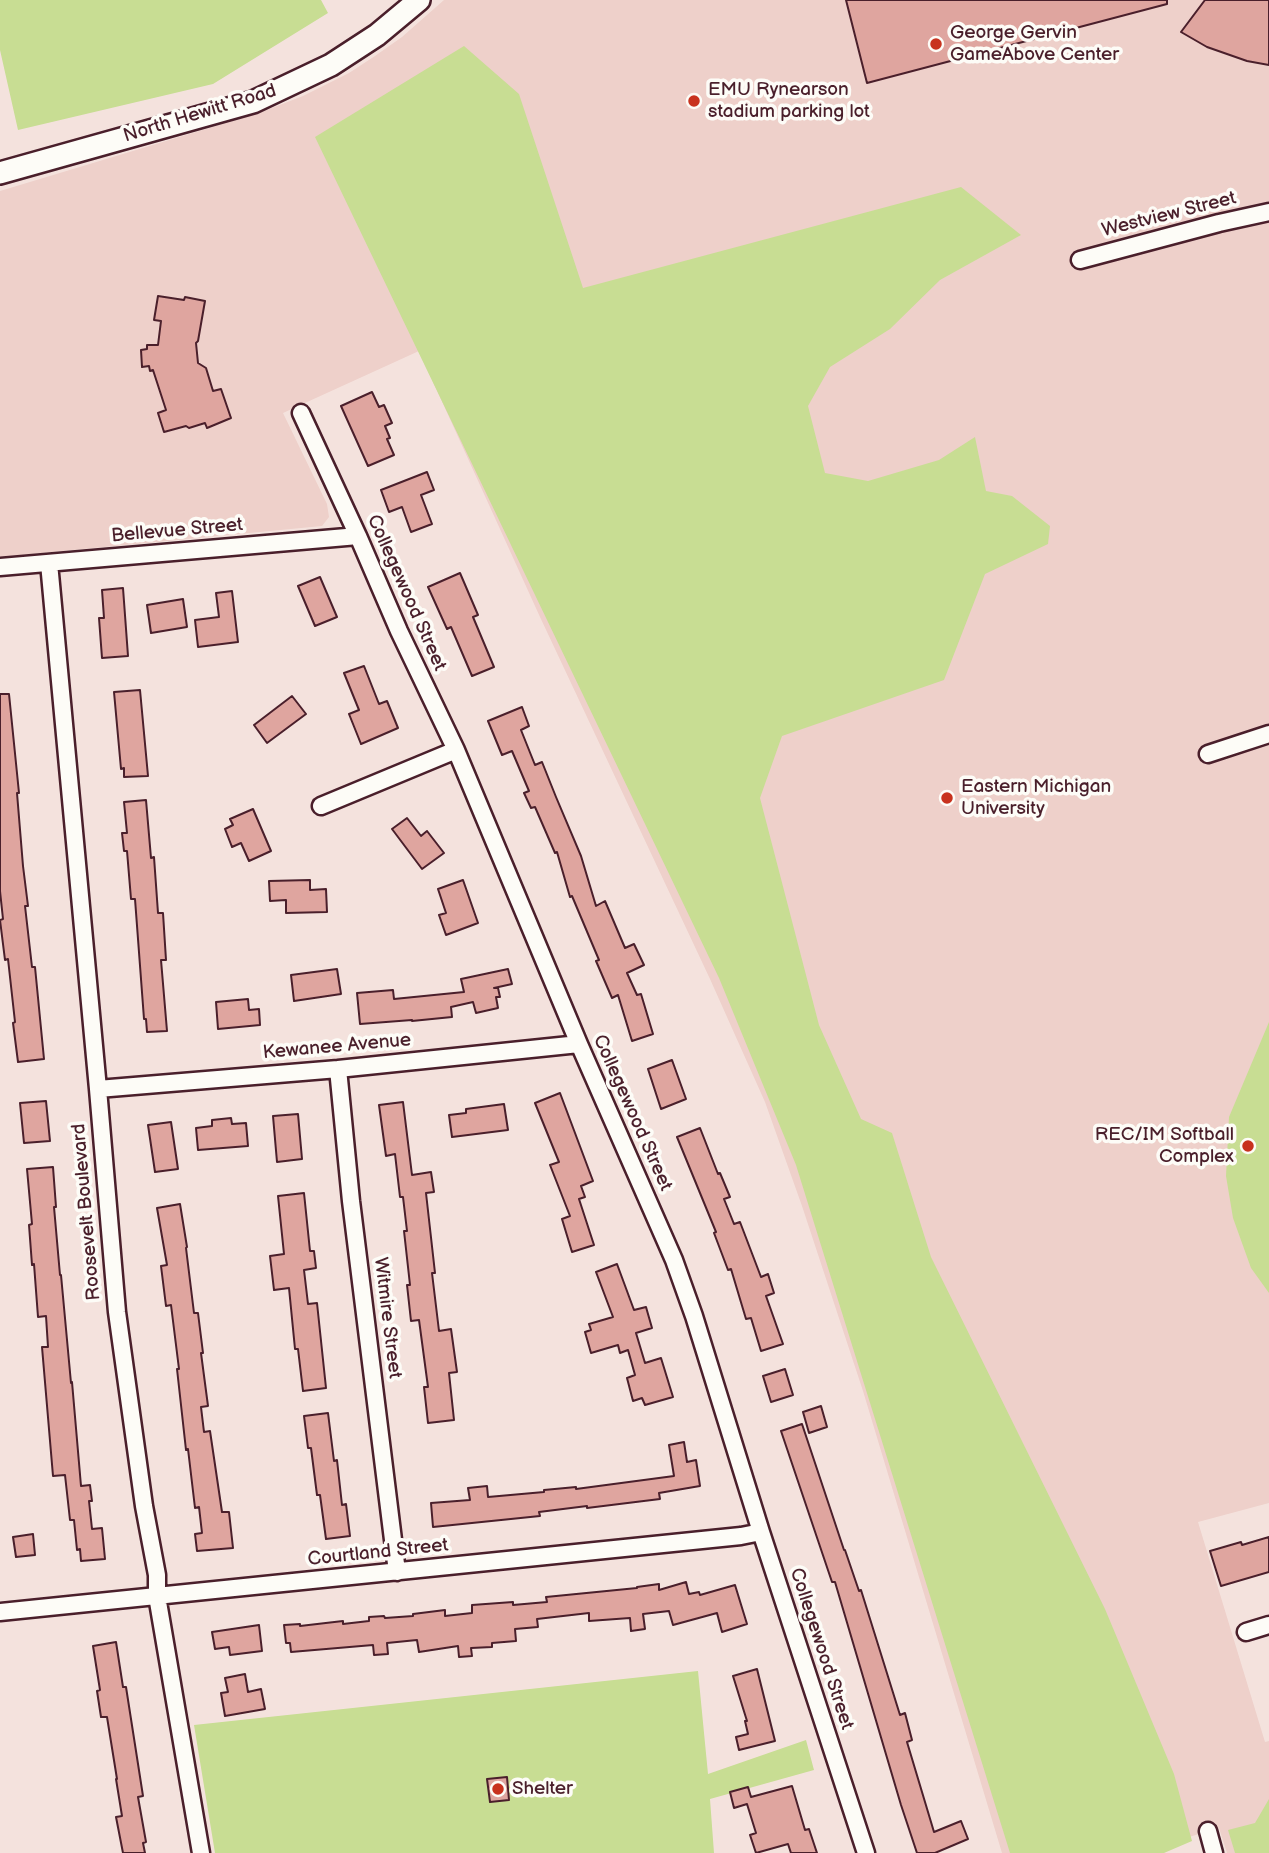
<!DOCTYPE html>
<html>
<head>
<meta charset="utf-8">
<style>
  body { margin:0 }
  canvas { display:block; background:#f4e2dd }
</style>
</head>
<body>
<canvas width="1269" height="1853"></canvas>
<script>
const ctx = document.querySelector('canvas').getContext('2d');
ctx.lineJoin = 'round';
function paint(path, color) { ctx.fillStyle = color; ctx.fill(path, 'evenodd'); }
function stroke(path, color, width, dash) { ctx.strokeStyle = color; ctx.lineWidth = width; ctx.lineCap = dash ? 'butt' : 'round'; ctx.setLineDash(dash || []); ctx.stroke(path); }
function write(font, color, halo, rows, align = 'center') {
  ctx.font = font + ' "Balsamiq Sans",sans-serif'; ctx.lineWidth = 7; ctx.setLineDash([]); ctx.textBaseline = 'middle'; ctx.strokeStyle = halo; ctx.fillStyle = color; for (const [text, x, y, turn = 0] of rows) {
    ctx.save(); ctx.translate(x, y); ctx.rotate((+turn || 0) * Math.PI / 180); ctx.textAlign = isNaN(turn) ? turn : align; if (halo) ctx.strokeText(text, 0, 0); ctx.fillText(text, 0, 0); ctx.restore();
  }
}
paint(new Path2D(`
  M444,0H1269V1503L1198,1522L1265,1742L1269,1741V1853H1227L1219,1828L1136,1853H1002L863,1391L802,1206L765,1102L710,979L540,617L419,351L283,413L327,504L329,517L322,526L0,557V191L259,113L303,96L349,73L375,56L402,37Z`), '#eed0ca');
paint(new Path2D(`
  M0,0H321L328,13L213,84L18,130L0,50Z
  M464,46L519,94L583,288L961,187L1021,235L940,280L890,329L830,367L808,406L825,473L868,481L939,460L975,437L986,491L1012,496L1050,526L1048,544L985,574L944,680L782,736L760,798L819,1025L861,1119L892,1133L931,1257L1105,1609L1174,1774L1192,1841L1164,1853H1010L796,1165L719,978L315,137Z
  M1269,1022V1293L1251,1268L1233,1218L1226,1176L1229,1117Z
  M698,1671L708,1774L806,1740L814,1770L710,1799L714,1853H215L194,1725Z
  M1269,1799V1853H1235L1228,1830L1255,1823Z`), '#c8dd93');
const building = new Path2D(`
  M846,0H1167V4L867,83Z
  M1205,0H1269V65L1247,61L1207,47L1181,32Z
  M158,296L184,300L185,297L205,301L198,341L196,343L198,363L206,368L213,391L221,389L231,418L207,428L205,423L189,428L186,426L164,432L158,413L166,410L153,370L150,371L149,366L142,367L141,350L147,349V345H158L161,321L154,320Z
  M372,392L379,407L384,405L392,423L385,426L390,438L387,439L394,455L368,466L341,406Z
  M427,472L434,490L421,495L432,524L411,532L402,507L389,512L381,490Z
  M460,573L478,615L473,617L494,667L472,676L451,627L447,629L428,587Z
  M320,577L337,617L315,626L298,586Z
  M123,588L128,656L102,658L99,618H104L102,590Z
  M232,591L238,642L198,647L195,620L219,617L216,593Z
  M183,599L187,627L151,633L147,605Z
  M364,666L379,704L387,701L398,728L361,744L349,714L359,710L344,673Z
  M140,690L148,776L124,777V768L121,769L114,692Z
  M0,694H9L19,793H17L23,866L28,906H25L32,967H35L44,1059L18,1062L13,1023L15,1022L8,959L5,960L0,920L3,919L0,891Z
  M292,696L306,714L267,743L254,725Z
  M522,707L529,726L521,730L535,765L542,762L556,797L581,856L596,906L605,901L625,948L634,944L644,965L627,973L637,995L641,994L653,1034L632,1041L618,995L612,998L596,961L599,960L572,896L570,897L557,852L555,853L535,807L531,808L524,793L529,791L512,751L502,755L488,721Z
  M146,800L151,858L154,857L158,913H163L166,960H161L167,1031L147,1032L146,1019H144L135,899H131L127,851H124L122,833H127L124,802Z
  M253,809L271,851L249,861L241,843L232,847L225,829L233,825L230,819Z
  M407,818L421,836L427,831L444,853L422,869L392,829Z
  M310,880V890L326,889L327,912L286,913V900L270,901L269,881Z
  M463,880L478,923L446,935L439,915L446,913L438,889Z
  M337,969L341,994L294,1001L291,975Z
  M508,969L512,984L494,988H498L500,997H496L498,1008L476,1013L473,1002L451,1007L452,1017L412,1021V1020L360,1024L357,993L393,990L394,999L464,992L461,979Z
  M248,999L249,1010L259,1009L260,1025L218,1029L216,1002Z
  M672,1060L686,1099L661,1109L648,1069Z
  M560,1093L593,1181L581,1186L585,1197L579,1199L594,1245L572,1252L562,1219L570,1216L550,1165L559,1162L535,1103Z
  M46,1101L50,1141L24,1143L20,1103Z
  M403,1102L412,1175L431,1172L434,1192L426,1193L435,1273H432L439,1331L451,1329L457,1372L449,1373L454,1420L428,1423L424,1387H428L419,1320L411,1321L407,1285H410L404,1231H407L403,1197H400L395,1154L386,1156L379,1105Z
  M504,1104L508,1130L452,1137L449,1115L466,1113V1109Z
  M298,1114L302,1159L277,1162L273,1116Z
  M231,1118L232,1124L246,1123L248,1146L198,1150L196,1128L212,1126V1120Z
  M171,1122L178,1169L155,1172L148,1125Z
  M700,1128L718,1174L720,1173L730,1197L724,1199L734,1224L740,1222L761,1277L768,1274L774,1293L766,1296L783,1344L761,1351L751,1318L746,1319L731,1269L728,1270L714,1233L716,1232L677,1137Z
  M53,1167L56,1207H54L60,1275H61L71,1383L72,1382L81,1486L90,1485L92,1501H89L92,1529L102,1528L105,1559L81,1561L80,1549L77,1550L74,1520H70L65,1475L53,1476L42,1347H48L46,1316L38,1317L34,1264L32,1265L29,1225L32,1224L27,1169Z
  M304,1193L310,1251H314L316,1268L304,1270L308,1304L317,1303L326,1388L303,1391L298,1349H295L289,1288L274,1290L270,1256L284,1254L278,1196Z
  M180,1204L187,1247L186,1248L194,1313H198L203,1353H201L208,1406L201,1407L204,1432L210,1431L222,1512H229L233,1548L197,1551L195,1534L202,1533L199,1507L195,1508L188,1449L186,1450L177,1369H179L171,1305L166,1306L161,1266L167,1265L157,1208Z
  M617,1264L634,1310L646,1307L652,1328L636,1333L645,1363L661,1358L673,1397L645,1405L642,1398L633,1401L627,1378L635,1375L628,1350L620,1353L618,1345L591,1353L585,1332L591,1330L589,1324L613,1317L596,1272Z
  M785,1369L793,1395L771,1402L763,1376Z
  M821,1406L827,1427L809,1433L803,1412Z
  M328,1413L334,1461L337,1460L342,1505L346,1504L350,1536L326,1539L320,1495H317L311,1448H308L304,1416Z
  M802,1424L844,1550H845L859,1591L861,1590L900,1715L905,1713L912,1740L907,1742L934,1832L961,1821L968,1839L935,1853H917L901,1805L835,1582H832L781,1431Z
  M684,1442L687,1462L696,1460L700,1486L659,1493L660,1499L587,1508V1506L539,1512L540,1516L433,1527L431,1503L470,1500L468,1488L487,1486L488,1497L544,1492V1490L576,1487V1489L674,1476L669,1445Z
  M33,1534L35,1555L16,1557L13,1537Z
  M1269,1537V1572L1221,1586L1210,1551L1241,1542L1242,1545Z
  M686,1582L689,1594L699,1592L700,1595L735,1585L747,1624L722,1632L717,1613L673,1625L669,1611L643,1614L645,1629L631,1631L630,1618L589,1621V1613L537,1619L538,1627L515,1629L516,1641L492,1643V1647L471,1648L472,1656L459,1657L458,1646L419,1652L417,1640L387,1643L388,1654L374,1655L373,1645L291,1652L290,1643H286L284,1625L300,1624V1626L343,1621V1624L369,1621V1617L384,1616L385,1618L413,1616V1614L445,1610V1616L472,1613V1605L513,1602V1605L547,1602L546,1597L637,1588V1587L659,1584V1590Z
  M259,1625L262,1651L230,1655L229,1647L215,1649L212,1632Z
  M116,1642L123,1687H126L143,1796L138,1797L146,1842L143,1843L145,1853H123L116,1817L122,1816L116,1779H117L107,1717H101L97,1691L100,1690L93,1646Z
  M757,1669L775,1741L739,1750L736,1737L748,1734L745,1721H747L733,1676Z
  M245,1674L248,1692L261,1689L265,1709L225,1716L221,1693L228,1692L225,1678Z
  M507,1777L509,1800L490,1802L487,1779Z
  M792,1786L805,1830L809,1829L817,1853H791L788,1844L756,1853L750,1835L756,1833L747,1804L734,1808L730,1792L748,1787L751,1797Z`);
paint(building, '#dfa59f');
stroke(building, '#4a1f2b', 2);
const minor = new Path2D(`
  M1080,260L1219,223L1269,212
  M301,413L358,536L399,631L456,750L579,1044L674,1260L694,1316L761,1532L866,1853
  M49,563L98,1089L117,1312L144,1506L157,1575V1596L201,1853
  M0,567L358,536
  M1208,754L1269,734
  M321,806L456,750
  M338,1069L351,1201L397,1572
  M98,1089L338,1069L579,1044
  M0,1612L741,1536L761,1532
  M1246,1632L1269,1625
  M1208,1831L1214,1853`);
const secondary = new Path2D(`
  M0,173L253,102L331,65L377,35L419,0`);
stroke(minor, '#4a1f2b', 21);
stroke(secondary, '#4a1f2b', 26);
stroke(minor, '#fdfcf7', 16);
stroke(secondary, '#fdfcf7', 21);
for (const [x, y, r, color] of [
  [936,44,7,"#c8321e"],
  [694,101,7,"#c8321e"],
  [947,798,7,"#c8321e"],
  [1248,1146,7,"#c8321e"],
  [498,1789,7,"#c8321e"]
]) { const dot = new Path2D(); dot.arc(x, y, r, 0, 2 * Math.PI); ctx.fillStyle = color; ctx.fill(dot); stroke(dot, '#fdfcf7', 2.5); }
write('19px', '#4a1f2b', '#fdfcf7', [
  ["George Gervin",950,33],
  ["GameAbove Center",950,55],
  ["EMU Rynearson",708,90],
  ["stadium parking lot",708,112],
  ["Eastern Michigan",961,787],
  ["University",961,809],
  ["REC/IM Softball",1234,1135,"right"],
  ["Complex",1234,1157,"right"],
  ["Shelter",512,1789]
], 'left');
write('19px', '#4a1f2b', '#fdfcf7', [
  ["North Hewitt Road",200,114,-17],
  ["Westview Street",1169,215,-14],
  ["Bellevue Street",177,531,-5],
  ["Collegewood Street",406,593,66],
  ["Kewanee Avenue",337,1047,-5],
  ["Collegewood Street",632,1113,66],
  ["Roosevelt Boulevard",87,1212,-95],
  ["Witmire Street",387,1318,83],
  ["Courtland Street",378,1553,-6],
  ["Collegewood Street",821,1649,72]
]);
</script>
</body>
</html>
